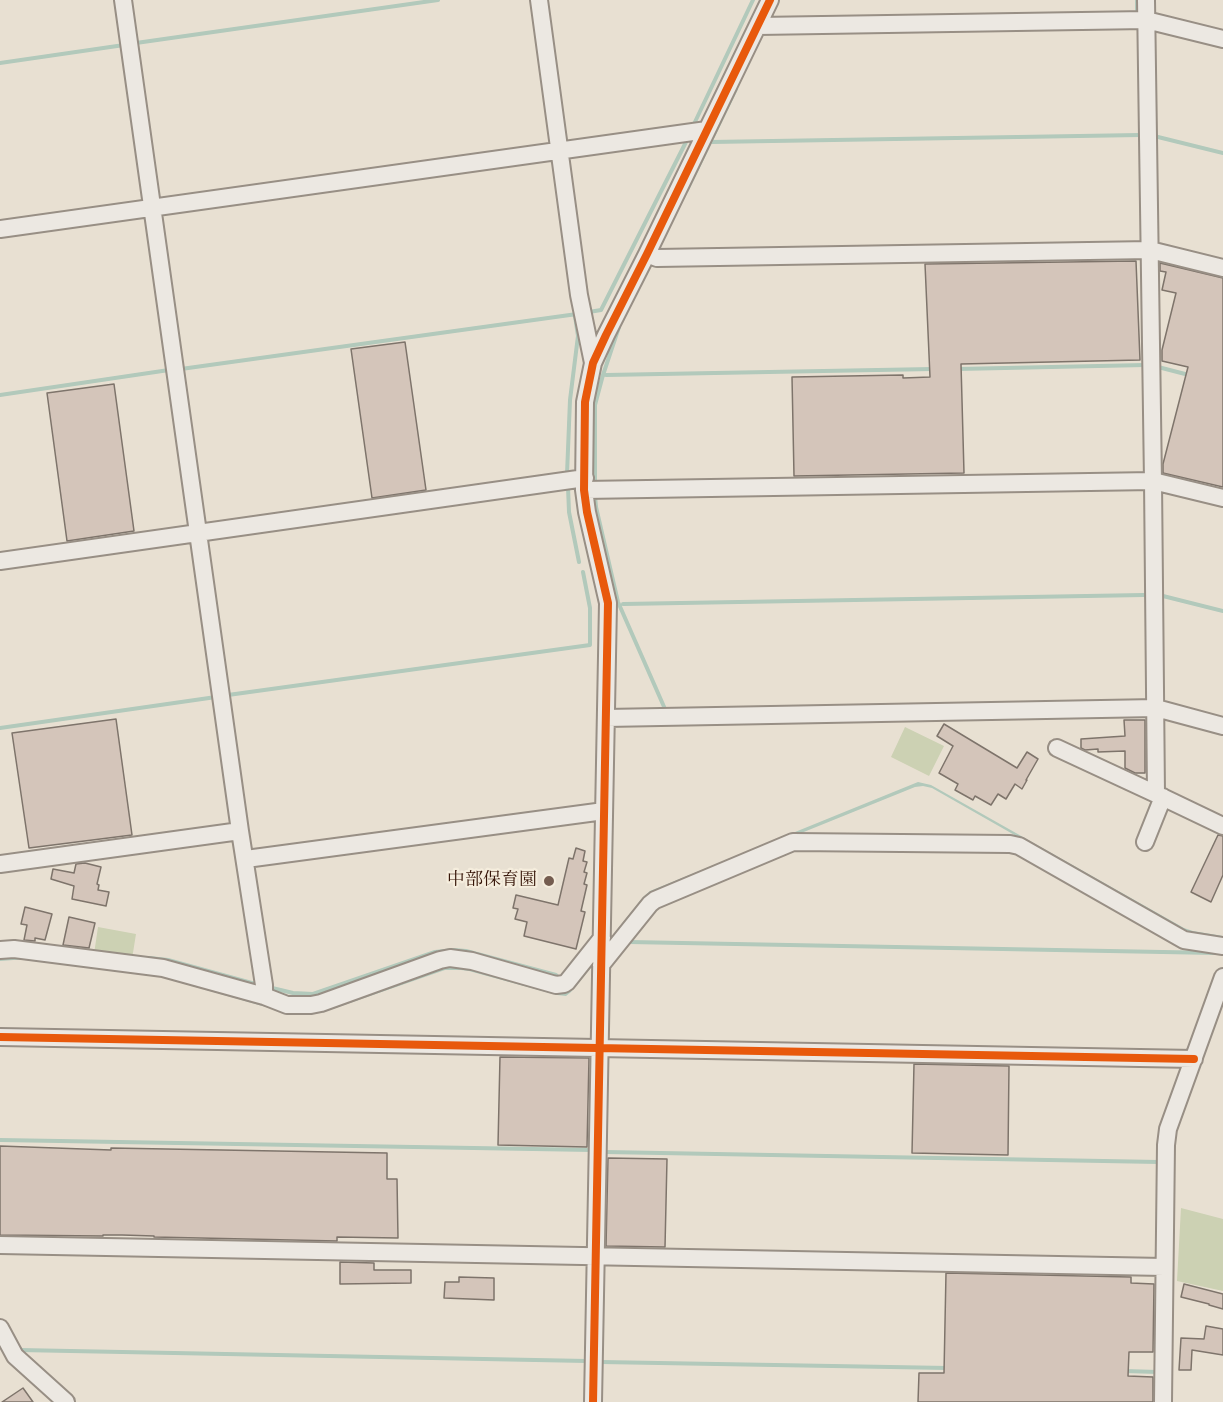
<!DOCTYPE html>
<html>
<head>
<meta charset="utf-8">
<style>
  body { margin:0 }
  canvas { display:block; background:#e8e0d2 }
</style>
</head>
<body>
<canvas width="1223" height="1402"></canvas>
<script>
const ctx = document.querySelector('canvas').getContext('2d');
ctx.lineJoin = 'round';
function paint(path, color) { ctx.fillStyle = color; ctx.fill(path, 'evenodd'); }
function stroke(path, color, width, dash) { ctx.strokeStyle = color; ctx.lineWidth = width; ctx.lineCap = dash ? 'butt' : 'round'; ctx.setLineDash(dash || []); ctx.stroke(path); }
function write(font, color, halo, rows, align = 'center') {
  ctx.font = font + ' "IM FELL English","Noto Serif JP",serif'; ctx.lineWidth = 4.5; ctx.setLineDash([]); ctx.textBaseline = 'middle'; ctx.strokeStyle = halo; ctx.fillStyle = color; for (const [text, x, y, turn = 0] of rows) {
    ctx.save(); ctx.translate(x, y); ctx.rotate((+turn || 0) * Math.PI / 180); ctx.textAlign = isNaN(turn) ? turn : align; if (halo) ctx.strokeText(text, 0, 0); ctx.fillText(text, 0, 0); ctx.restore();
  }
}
paint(new Path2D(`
  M905,727L944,746L929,776L891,757Z
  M98,927L136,934L132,959L94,954Z
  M1181,1208L1223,1219V1291L1177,1281Z`), '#ccd1b3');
paint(new Path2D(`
  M918,782L931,785L1184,928L1193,931L1223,936V939L1193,935L1183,931L932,788L923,786L915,787L653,893L571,992L566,996L557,995L469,971L461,970H445L324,1012C311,1015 300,1015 287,1013L161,977L27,959L0,961V958L26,956L162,974L322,1009L443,968L462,966L556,992L563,993L571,988L643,897L650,891Z`), '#b2c9bb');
stroke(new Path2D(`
  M1137,0V10
  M136,43L438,0
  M0,63L124,45
  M694,124L753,0
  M1154,136L1223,153
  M711,142L1140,135
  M687,190L736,89
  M589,312L601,310L687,140
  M1158,367L1189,375
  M181,369L577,314
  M958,369L1145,365
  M606,375L932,369
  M0,395L169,370
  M567,474L570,400L578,336L575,316
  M595,484V405L603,375L619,327
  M568,487L569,512L579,562
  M595,496L596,507L618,602L665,709
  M1163,596L1223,611
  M623,604L1144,595
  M228,695L590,645V608L583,572
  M0,728L216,697
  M629,942L1216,953
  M149,958L168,960L259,985
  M268,987L293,993L313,994L435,952L454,950L466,951L556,975
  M0,1140L592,1150
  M605,1152L1159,1162
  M19,1350L587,1361
  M601,1362L948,1368
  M1124,1371L1158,1372`), '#b2c9bb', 4);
const building = new Path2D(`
  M1136,261L1140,360L961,364L964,473L794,476L792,377L903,375V378L930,377L925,264Z
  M1160,263L1223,278V487L1163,473V464L1188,367L1162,361V350L1176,293L1162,290L1166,272L1160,271Z
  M405,342L426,490L372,498L351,349Z
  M114,384L134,531L67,541L47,393Z
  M116,719L132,835L29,848L12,733Z
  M1124,720H1145V773H1135L1125,768V751L1098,752V749L1085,750L1081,748V739L1125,736Z
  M944,724L1017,768L1027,752L1038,759L1026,780H1027L1022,789L1015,784L1006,799L998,794L991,805L975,796L973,800L955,790L958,784L939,773L953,746L937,736Z
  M1218,835L1223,836V875L1211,902L1191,892Z
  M576,848L585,851L583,861L587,862L584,872L587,873L584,884L587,885L581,911L585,912L576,949L524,936L527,922L515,919L518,909L513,908L516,895L558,905L569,858L573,859Z
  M85,863L101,867L97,884L99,885L98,890L109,892L106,906L72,899L74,886L51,879L53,869L74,873L76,864Z
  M25,907L52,914L45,940L35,938V941L24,940L27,925L21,924Z
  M69,917L95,923L89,948L63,945Z
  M500,1057L589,1058L587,1147L498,1145Z
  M914,1064L1009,1066L1008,1155L912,1153Z
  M0,1146L111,1150V1148L387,1153V1179H397L398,1238L337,1237V1241L154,1237V1236L122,1235H103V1236L0,1235Z
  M608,1158L667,1159L665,1247L606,1246Z
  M340,1262L374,1263V1270H411V1283L340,1284Z
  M946,1273L1131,1277V1283L1154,1284L1153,1352H1129L1128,1376L1153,1377V1402H918L919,1373H944Z
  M459,1277L494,1278V1300L444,1298L445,1282H459Z
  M1184,1284L1223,1294V1309L1209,1305V1304L1181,1297Z
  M1206,1326L1223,1329V1355L1192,1350L1191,1370H1179L1181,1338L1204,1339Z
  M23,1388L33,1402H2Z`);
paint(building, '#d4c5ba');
stroke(building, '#7e746b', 1.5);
const minor = new Path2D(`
  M123,0L240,831L264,985V996
  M539,0L579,295L593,363
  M1146,0L1153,481L1156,794L1223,826
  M758,26L1146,20L1223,39
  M0,229L707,130
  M647,254L657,258L1150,250L1223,268
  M584,490L1153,481L1223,498
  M0,561L585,478
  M606,718L1156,708L1223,726
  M1057,748L1156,794
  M1145,842L1163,797
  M246,859L604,811
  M0,864L240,831
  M0,950L14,949L163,968L264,996L287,1005H311L321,1003L440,960L450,958L472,961L556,985L564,984L567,982L602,938
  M601,965L650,904L655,900L793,842L1010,844L1019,846L1184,940L1223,946
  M0,1037L1194,1059
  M0,1245L1164,1267
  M0,1328L15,1356L66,1402
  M593,1402L608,603L587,512L584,490L585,402L593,363L606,335L647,254L770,0
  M1163,1402L1166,1145L1168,1129L1223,977`);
stroke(minor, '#988f85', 20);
stroke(minor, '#ece8e2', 16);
stroke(new Path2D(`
  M0,1037L1194,1059
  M593,1402L608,603L587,512L584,490L585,402L593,363L606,335L647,254L770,0`), '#e8590c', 8);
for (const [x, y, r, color] of [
  [549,881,6,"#745c4f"]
]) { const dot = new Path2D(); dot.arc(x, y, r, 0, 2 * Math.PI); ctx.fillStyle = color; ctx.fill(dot); stroke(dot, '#f5eddd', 2); }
write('18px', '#361508', '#f5eddd', [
  ["中部保育園",537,881]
], 'right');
</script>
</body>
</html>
